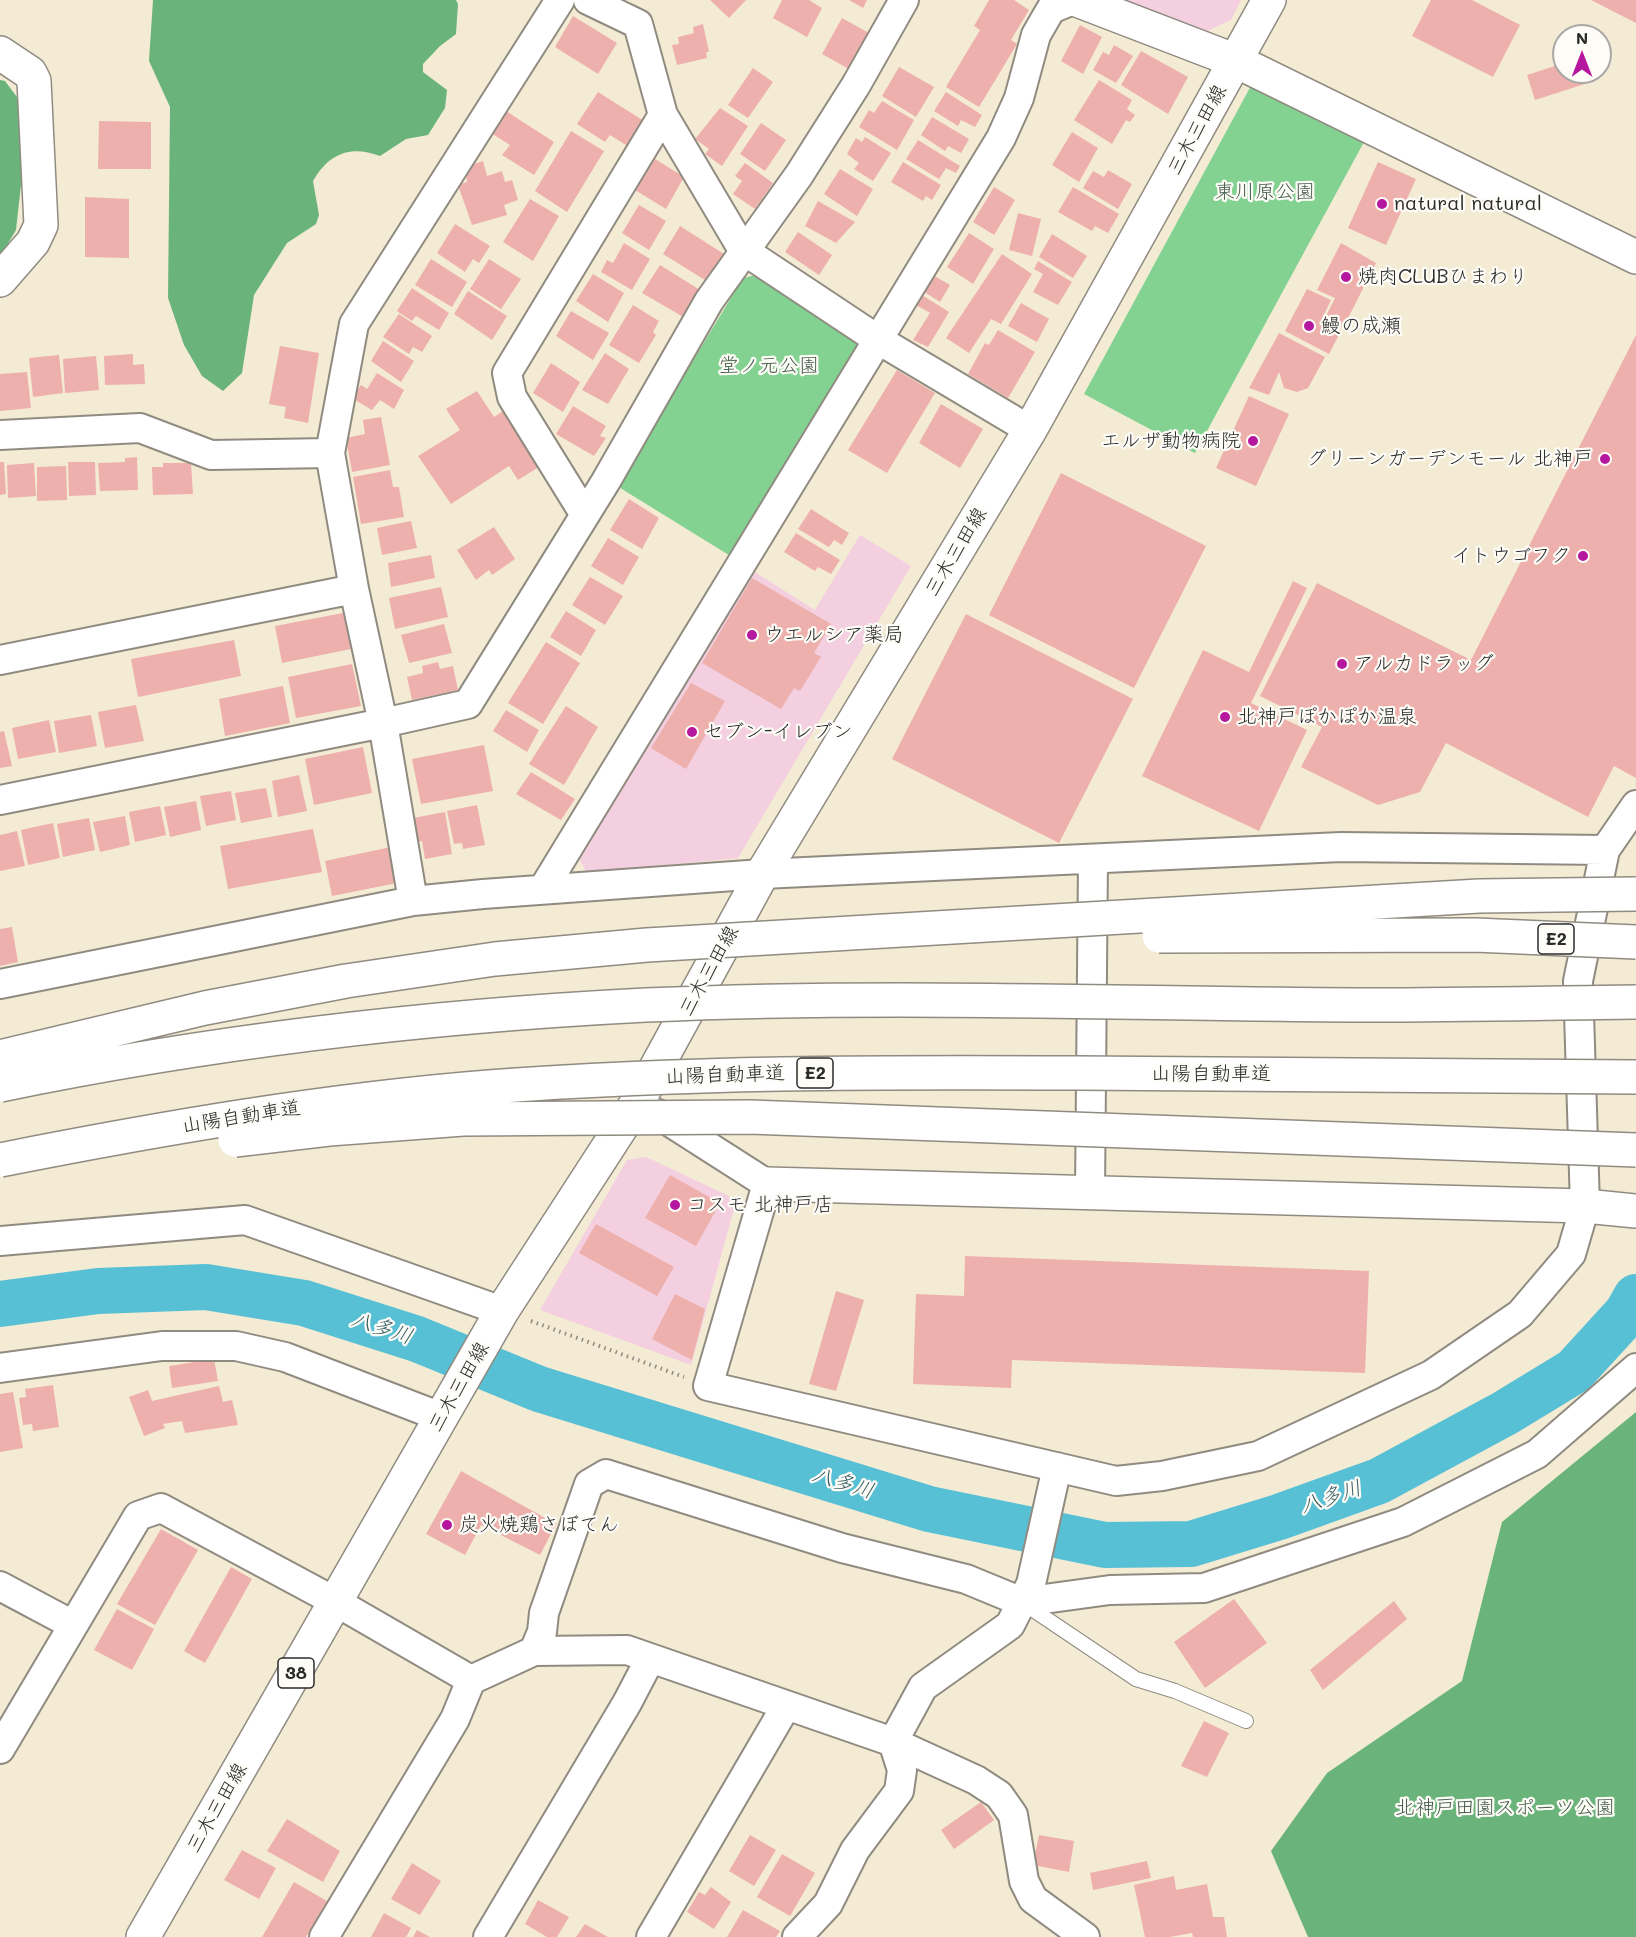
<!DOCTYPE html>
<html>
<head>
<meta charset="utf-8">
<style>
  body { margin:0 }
  #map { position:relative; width:1636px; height:1937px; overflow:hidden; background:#f4ebd5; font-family:Mali,sans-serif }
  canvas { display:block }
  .north { position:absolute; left:1552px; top:24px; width:60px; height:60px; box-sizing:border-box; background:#fdfcf7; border:2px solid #a9a8a5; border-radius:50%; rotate:0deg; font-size:16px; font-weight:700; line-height:24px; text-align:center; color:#2b2b2b }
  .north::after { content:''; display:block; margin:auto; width:21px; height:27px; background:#b5179e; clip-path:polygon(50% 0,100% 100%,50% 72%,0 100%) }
</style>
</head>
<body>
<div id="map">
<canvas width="1636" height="1937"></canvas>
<div class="north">N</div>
</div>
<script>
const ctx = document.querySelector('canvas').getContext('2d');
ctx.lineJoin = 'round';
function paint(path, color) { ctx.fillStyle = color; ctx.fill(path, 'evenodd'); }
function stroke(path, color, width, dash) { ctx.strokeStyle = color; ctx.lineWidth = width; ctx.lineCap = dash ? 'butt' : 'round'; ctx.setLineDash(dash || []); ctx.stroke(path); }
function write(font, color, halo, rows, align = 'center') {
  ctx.font = font + ' Mali,"Klee One",sans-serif'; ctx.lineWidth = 4.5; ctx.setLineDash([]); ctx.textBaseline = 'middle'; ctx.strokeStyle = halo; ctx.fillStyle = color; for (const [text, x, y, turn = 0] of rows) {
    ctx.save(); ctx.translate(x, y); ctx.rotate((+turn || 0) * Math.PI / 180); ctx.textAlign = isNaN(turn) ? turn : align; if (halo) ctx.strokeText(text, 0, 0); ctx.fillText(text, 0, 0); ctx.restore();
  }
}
paint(new Path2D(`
  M1108,0H1241L1231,20L1205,32Z
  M860,535L911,566L738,858L587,873L578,857L750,569L815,610Z
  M646,1157L729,1196L734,1209L691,1365L540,1310L627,1160Z`), '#f3cfdf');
paint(new Path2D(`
  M1253,82L1364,142L1195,453L1084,394Z
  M760,274L855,336L858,351L732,557L617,486L743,278Z`), '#83d291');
paint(new Path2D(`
  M153,0H456L458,4L456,34L440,46L423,64V72L447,90L445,108L428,135L406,139L380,156C351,145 329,153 313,181L319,215L316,224L287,243L254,295L242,373L223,391L202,376L184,345L168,298L170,107L149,61Z
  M0,80L5,81L20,101L23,167L16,230L0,257Z
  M1636,1412V1937H1308L1271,1851L1327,1773L1462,1681L1502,1522Z`), '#6ab47b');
stroke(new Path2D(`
  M0,1304L98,1291L206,1287L304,1303L417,1339L539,1389L929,1509L1105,1545L1191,1544L1279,1517L1379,1481L1505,1413L1574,1371L1627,1313L1636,1297`), '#58c0d5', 46);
paint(new Path2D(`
  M710,0H746L729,18Z
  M782,0H809L822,8L807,37L773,18Z
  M849,0H867L863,8Z
  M989,0H1014L1029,10L1011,40L1017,44L979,107L946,87L980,30L974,26Z
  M1431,0H1472L1520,25L1493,77L1412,36Z
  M1591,0H1636V23Z
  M573,16L617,43L598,74L555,47Z
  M842,18L869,33L849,69L822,54Z
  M703,24L709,52H706L707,58L677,65L672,45L679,44L678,37L694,33L693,27Z
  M1080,25L1102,37L1083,74L1061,61Z
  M1114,45L1133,56L1116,83L1093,70L1103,52L1109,55Z
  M1141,51L1188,77L1168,114L1121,85Z
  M1564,63V72H1590L1594,81L1535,100L1527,75Z
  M899,67L934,87L916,117L882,96Z
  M753,68L773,82L748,118L728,105Z
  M1099,80L1132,100L1127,109L1135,115L1130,122L1126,120L1112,144L1074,120Z
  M598,92L644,121L629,147L610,135L605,142L577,124Z
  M946,92L982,115L975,127L961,120L958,126L934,111Z
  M882,101L914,120L897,150L859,127L869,110L874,113Z
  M720,108L748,126L722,166L705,154L709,149L695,139Z
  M506,111L554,142L534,175L502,155L510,145L491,133Z
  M932,117L969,139L961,153L948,146L945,151L921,135Z
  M99,121L151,122V169H98Z
  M761,123L786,140L765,171L740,154Z
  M571,131L604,151L567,212L535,191Z
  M1072,132L1098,148L1079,182L1052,165Z
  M865,137L891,153L873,181L854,169L859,163L847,154L856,138L862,142Z
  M918,140L960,166L956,173L946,168L939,179L906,159Z
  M655,159L684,177L666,209L635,190Z
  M483,161L487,176L502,171L505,182L512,180L518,200L504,205L507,215L472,225L458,185L467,182L465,167Z
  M903,162L941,185L932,200L926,196L923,201L891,182Z
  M1378,162L1416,179L1386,245L1348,228Z
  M745,163L773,183L755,209L733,194L742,181L735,176Z
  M840,169L873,189L857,216L824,194Z
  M1108,170L1132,184L1118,209L1083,188L1093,171L1104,177Z
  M994,187L1015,200L994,235L973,222Z
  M1073,187L1119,214L1108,233L1095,226L1092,231L1058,212Z
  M85,197L129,199V258L85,257Z
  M530,199L559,216L533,261L503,242Z
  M818,201L855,222L836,243L805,226Z
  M639,205L666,221L649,250L622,233Z
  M1018,213L1041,219L1032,256L1009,250Z
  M455,224L490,246L479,263L473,259L465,272L437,253Z
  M680,226L724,254L708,282L663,254Z
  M798,232L832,255L819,275L785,252Z
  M969,233L994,249L973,284L947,267Z
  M1052,234L1087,256L1073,278L1039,257Z
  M624,243L650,259L632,290L601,272L607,260L613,263Z
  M1341,243L1376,263L1343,328L1325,318L1335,298L1317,290Z
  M1002,254L1032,274L1001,324L991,319L969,353L946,338Z
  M431,259L467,282L452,307L415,285Z
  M489,259L521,279L501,309L470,289Z
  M1038,261L1072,282L1058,305L1033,292L1043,274L1034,269Z
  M660,265L700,290L685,318L642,293Z
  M593,274L624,293L608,322L576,301Z
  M931,274L950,285L940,302L921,290Z
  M412,288L449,313L439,330L416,316L412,321L397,311Z
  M1307,289L1331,300L1321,321L1341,331L1329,354L1285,331Z
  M468,291L507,316L492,340L454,314Z
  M922,295L949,312L928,347L913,340L930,313L916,305Z
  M1021,303L1049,319L1037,342L1008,326Z
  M633,305L659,321L653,332L656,335L639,363L609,345Z
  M571,311L609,333L593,360L556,336Z
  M399,314L432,336L422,352L413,347L409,354L383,337Z
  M998,330L1035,352L1008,398L968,374L985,343L989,345Z
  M1279,333L1325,357L1308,388L1297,392L1284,388L1279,372L1269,395L1249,388Z
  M1636,335V778L1614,766L1588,817L1446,743L1420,792L1378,805L1301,767L1322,727L1260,696L1317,583L1471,660Z
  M383,341L414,361L401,382L371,361Z
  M280,346L319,353L308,423L284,418L286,407L269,404Z
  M605,353L629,369L608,404L582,390Z
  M133,354V365L144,364L145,384L105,385L104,356Z
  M59,355L63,393L33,397L29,358Z
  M96,356L99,390L65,393L63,359Z
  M551,363L580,382L563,412L533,393Z
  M897,370L935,393L887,473L848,450Z
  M27,372L31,408L0,411V374Z
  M377,373L404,390L394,409L380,400L372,410L352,398L361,385L367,389Z
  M477,391L494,417L505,410L542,465L518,480L509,466L451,504L418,456L460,430L446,409Z
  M1249,396L1289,414L1256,486L1216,468Z
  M941,404L983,429L960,468L919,443Z
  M573,406L606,426L600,436L606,438L594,456L556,434Z
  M381,417L390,465L352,472L346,438L365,434L363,420Z
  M137,457L138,490L100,491L98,463L125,462V458Z
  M0,462H4L6,494L0,495Z
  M68,462H95L96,495L69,496Z
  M34,463L36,496L8,498L7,465Z
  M163,463H191L193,494L153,495L152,467H163Z
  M66,466L67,500L37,501V467Z
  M390,470L393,487H399L404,517L361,524L353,477Z
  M1061,473L1206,546L1134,688L989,615Z
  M629,499L659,518L642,549L610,530Z
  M811,509L849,533L842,545L834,540L829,547L798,529Z
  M411,521L417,548L382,555L377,528Z
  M494,527L515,559L492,575L489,570L476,580L457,550Z
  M796,533L840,560L831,574L818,567L815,571L784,552Z
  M608,538L639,557L623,585L591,566Z
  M431,555L435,578L391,587L388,563Z
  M590,577L623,596L605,625L572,605Z
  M752,578L831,624L814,653L821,657L800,691L794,688L781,709L702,663Z
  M1293,581L1307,588L1251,703L1307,730L1259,831L1142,776L1203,650L1249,672Z
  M441,587L448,617L395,629L389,598Z
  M566,611L596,630L581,656L550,637Z
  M343,613L351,649L282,663L275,626Z
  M966,614L1133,699L1059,843L892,759Z
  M444,624L452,653L409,663L401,635Z
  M234,640L241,676L138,697L131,659Z
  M546,642L580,663L543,724L508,703Z
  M438,662L440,669L453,666L458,690L412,700L407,677L423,673L422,666Z
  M352,664L361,706L296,718L288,677Z
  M691,683L725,701L686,769L651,748Z
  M283,686L290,723L225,736L219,699Z
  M136,705L144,741L105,748L98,712Z
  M566,706L598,727L564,785L529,764Z
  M506,710L539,730L527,752L493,731Z
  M91,715L97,746L59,753L54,721Z
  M49,720L56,752L18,759L12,728Z
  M4,731L12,766L0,768V732Z
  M484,745L493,791L421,804L412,759Z
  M363,747L372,793L314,805L305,759Z
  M531,772L575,799L561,820L516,794Z
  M299,775L307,811L278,817L272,781Z
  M266,788L272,817L241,823L235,793Z
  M231,791L236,820L206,826L200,796Z
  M196,801L201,830L170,837L164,807Z
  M477,805L485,845L463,849L462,843L454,844L447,811Z
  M160,806L166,835L135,842L129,812Z
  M445,812L452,854L425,859L422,841L417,842L413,818Z
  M125,816L130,845L100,852L93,822Z
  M89,818L95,850L63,857L57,824Z
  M53,823L60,858L28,865L21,830Z
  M313,829L322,872L228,889L220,846Z
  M17,831L25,866L0,871V835Z
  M391,847L397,883L332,896L325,861Z
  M12,927L18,962L0,966V929Z
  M670,1175L720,1203L696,1246L645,1218Z
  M596,1224L674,1267L657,1296L579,1253Z
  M965,1256L1369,1271L1365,1373L1012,1360L1011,1388L913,1384L916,1294L964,1296Z
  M836,1291L864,1300L836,1391L809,1384Z
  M675,1294L705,1309L692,1360L652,1339Z
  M214,1359L218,1381L172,1388L169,1366Z
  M53,1385L59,1427L33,1431L32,1424L23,1425L19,1398L26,1397L25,1389Z
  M219,1386L223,1402L232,1400L238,1425L185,1433L182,1421L163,1424L165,1428L144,1436L129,1397L148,1390L152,1401Z
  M13,1392L23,1448L0,1452V1394Z
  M461,1471L556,1524L540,1555L481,1525L465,1555L426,1534Z
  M161,1529L198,1550L155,1625L117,1604Z
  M231,1567L252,1579L205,1663L184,1651Z
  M1234,1599L1267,1643L1205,1688L1174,1642Z
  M1394,1601L1407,1619L1323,1690L1310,1670Z
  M117,1609L154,1629L132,1670L94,1650Z
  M1204,1721L1229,1733L1207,1777L1181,1766Z
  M981,1802L994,1820L954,1849L941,1830Z
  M287,1819L340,1851L323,1882L267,1851Z
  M750,1835L776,1850L754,1886L729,1871Z
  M1039,1835L1074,1841L1069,1872L1033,1865Z
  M242,1850L276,1868L259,1899L224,1880Z
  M782,1854L815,1873L790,1916L757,1897Z
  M1147,1861L1151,1878L1093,1890L1090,1873Z
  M412,1863L441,1881L420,1915L391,1899Z
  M1174,1876L1176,1890L1207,1884L1213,1917H1224L1227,1937H1193L1192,1933L1170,1937H1145L1134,1885Z
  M294,1882L327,1901L306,1937H262Z
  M711,1887L731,1902L714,1929L687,1912L699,1892L705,1895Z
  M538,1900L569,1917L557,1937H547L525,1924Z
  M743,1910L780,1931L776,1937H727Z
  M384,1913L411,1928L406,1937H371Z
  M585,1924L608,1937H576Z
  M417,1930L430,1937H413Z`), '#eeb0ac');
const lane = new Path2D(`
  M1026,1605L1136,1679L1175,1691L1246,1721`);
const street = new Path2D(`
  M588,0L638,24L663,115L743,250L877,339L1030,430
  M0,435L140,428L211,455L330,453
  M585,515L512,397L507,373L663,115
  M0,660L354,589
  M0,800L383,723L354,589L330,453L354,324L560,0
  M543,889L1001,138L1019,98L1036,35L1051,9L1073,0
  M413,901L383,723L468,704L606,481L709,301L799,175L856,85L904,0
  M0,984L413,901L483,894L762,874L1341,847L1605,850
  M656,1113L767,1184L708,1386L1116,1481L1162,1476L1258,1456L1431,1375L1520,1314L1571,1254L1585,1206L1578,981L1605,850L1636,805
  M1090,1192L1093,860
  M0,1241L245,1220L502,1311
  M0,1368L162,1346H236L285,1357L441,1417
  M0,1586L73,1625
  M534,1651L627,1650L893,1742L976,1780L999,1795L1013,1815L1024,1881L1033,1899L1085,1937
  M0,1749L138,1516L161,1508L336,1602L471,1680L534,1651L542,1632L544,1613L589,1484L606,1474L842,1548L966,1579L1022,1602L1110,1590L1204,1588L1403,1522L1537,1454L1636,1368
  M324,1937L455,1719L471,1680
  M488,1937L627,1703L650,1659
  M651,1937L786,1706
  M797,1937L828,1904L855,1850L899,1791L902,1770L893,1742L923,1687L1010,1625L1031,1584L1057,1467`);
const secondary = new Path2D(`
  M1077,0L1236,61L1636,257
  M0,53L30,73L34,81L41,225L33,242L0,280
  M767,1184L1585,1206L1636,1211`);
const primary = new Path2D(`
  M143,1937L502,1311L638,1101L762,874L1030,430L1269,0`);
stroke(lane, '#908b80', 16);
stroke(street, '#908b80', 32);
stroke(secondary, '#908b80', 36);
stroke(primary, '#908b80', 36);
stroke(new Path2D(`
  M531,1321L684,1377`), '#908b80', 4, [1.5, 4.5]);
stroke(lane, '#fff', 14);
stroke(street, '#fff', 28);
stroke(secondary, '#fff', 33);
stroke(primary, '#fff', 33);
const highwayBridge = new Path2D(`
  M1159,936L1475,935L1636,942
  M0,1057L205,1008L346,981L495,959L647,945L1377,902L1479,896L1636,894
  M0,1085C213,1041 429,1016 646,1005C888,994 1130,1004 1372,1005C1460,1005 1548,1003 1636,1002
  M235,1140L329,1129L463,1119L750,1117L1636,1150
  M0,1160C162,1128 325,1100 489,1087C684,1072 880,1072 1075,1073C1262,1074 1449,1076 1636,1077`);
stroke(highwayBridge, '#908b80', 36, []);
stroke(highwayBridge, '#fff', 33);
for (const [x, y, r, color] of [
  [1382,204,6,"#b5179e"],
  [1346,277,6,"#b5179e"],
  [1309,326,6,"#b5179e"],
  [1253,441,6,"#b5179e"],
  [1605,459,6,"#b5179e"],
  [1583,556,6,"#b5179e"],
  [752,635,6,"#b5179e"],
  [1342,664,6,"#b5179e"],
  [1225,717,6,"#b5179e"],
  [692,732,6,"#b5179e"],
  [675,1205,6,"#b5179e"],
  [447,1525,6,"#b5179e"]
]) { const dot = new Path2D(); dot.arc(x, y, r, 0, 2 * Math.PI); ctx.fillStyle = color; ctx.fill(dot); stroke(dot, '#fdfcf7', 2); }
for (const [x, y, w] of [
  [1556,939,36],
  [815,1073,36],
  [296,1673,36]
]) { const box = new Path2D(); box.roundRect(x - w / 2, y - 15, w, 30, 4.5); ctx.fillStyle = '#fdfcf7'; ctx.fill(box); stroke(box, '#2b2b2b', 1.5); }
write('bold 18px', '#2b2b2b', null, [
  ["E2",1556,939],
  ["E2",815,1073],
  ["38",296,1673]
]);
write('20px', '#2b2b2b', '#fdfcf7', [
  ["三木三田線",1197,130,-61],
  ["三木三田線",956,552,-59],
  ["三木三田線",709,971,-61],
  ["山陽自動車道",1211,1074],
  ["山陽自動車道",725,1075,-2],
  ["山陽自動車道",241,1117,-9],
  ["三木三田線",459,1387,-60],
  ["三木三田線",217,1808,-60]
]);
write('20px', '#455d4a', '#fdfcf7', [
  ["東川原公園",1265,192],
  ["堂ノ元公園",769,366],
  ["北神戸田園スポーツ公園",1505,1808]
]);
write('20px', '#2b2b2b', '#fdfcf7', [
  ["natural natural",1394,204],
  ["焼肉CLUBひまわり",1358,277],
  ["鰻の成瀬",1321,326],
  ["エルザ動物病院",1241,441,"right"],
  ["グリーンガーデンモール 北神戸",1593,459,"right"],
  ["イトウゴフク",1571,556,"right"],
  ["ウエルシア薬局",764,635],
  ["アルカドラッグ",1354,664],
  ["北神戸ぽかぽか温泉",1237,717],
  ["セブン-イレブン",704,732],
  ["コスモ 北神戸店",687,1205],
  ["炭火焼鶏さぼてん",459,1525]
], 'left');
write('italic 21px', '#3b5f66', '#fdfcf7', [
  ["八多川",382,1328,18],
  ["八多川",843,1483,17],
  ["八多川",1331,1497,-18]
]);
</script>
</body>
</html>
